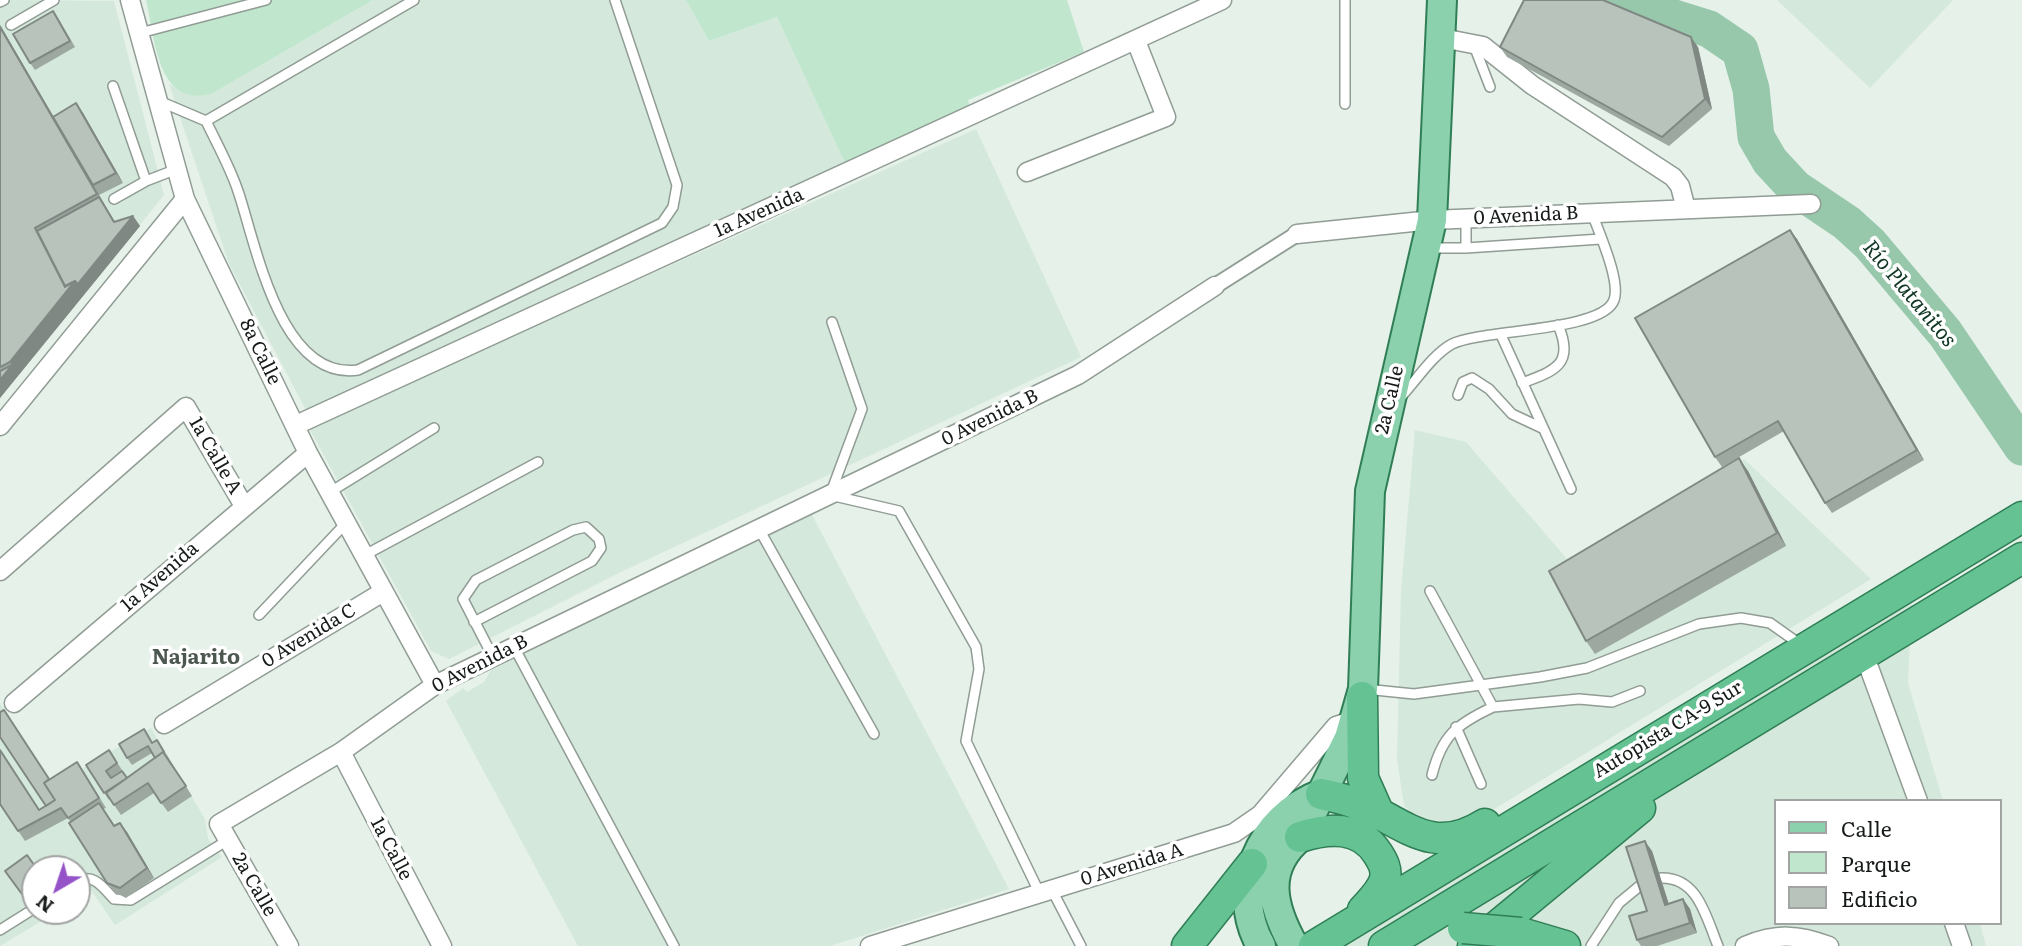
<!DOCTYPE html>
<html>
<head>
<meta charset="utf-8">
<style>
  body { margin:0 }
  #map { position:relative; width:2022px; height:946px; overflow:hidden; background:#e5f1e9; font-family:Literata,serif }
  canvas { display:block }
  .legend { position:absolute; left:1774px; top:799px; width:228px; height:126px; box-sizing:border-box; background:#fff; border:2px solid #a2a4a3; margin:0; padding:9px 12px; list-style:none; font-size:21px; color:#161b18 }
  .legend li { display:flex; align-items:center; gap:14px; height:35px }
  .legend b { width:35px; border:2px solid #a2a4a3 }
  .north { position:absolute; left:21px; top:855px; width:70px; height:70px; box-sizing:border-box; background:#fff; border:2px solid #a2a4a3; border-radius:50%; rotate:219deg; font-size:19px; font-weight:700; line-height:28px; text-align:center; color:#161b18 }
  .north::after { content:''; display:block; margin:auto; width:24px; height:32px; background:#9553c8; clip-path:polygon(50% 0,100% 100%,50% 72%,0 100%) }
</style>
</head>
<body>
<div id="map">
<canvas width="2022" height="946"></canvas>
<ul class="legend">
<li><b style="height:9px;background:#8bd1ae"></b>Calle</li>
<li><b style="height:19px;background:#c0e7ce"></b>Parque</li>
<li><b style="height:19px;background:#b7c3bb"></b>Edificio</li>
</ul>
<div class="north">N</div>
</div>
<script>
const ctx = document.querySelector('canvas').getContext('2d');
ctx.lineJoin = 'round';
function paint(path, color) { ctx.fillStyle = color; ctx.fill(path, 'evenodd'); }
function stroke(path, color, width, dash) { ctx.strokeStyle = color; ctx.lineWidth = width; ctx.lineCap = dash ? 'butt' : 'round'; ctx.setLineDash(dash || []); ctx.stroke(path); }
function write(font, color, halo, rows, align = 'center') {
  ctx.font = font + ' Literata,serif'; ctx.lineWidth = 7; ctx.setLineDash([]); ctx.textBaseline = 'middle'; ctx.strokeStyle = halo; ctx.fillStyle = color; for (const [text, x, y, turn = 0] of rows) {
    ctx.save(); ctx.translate(x, y); ctx.rotate((+turn || 0) * Math.PI / 180); ctx.textAlign = isNaN(turn) ? turn : align; if (halo) ctx.strokeText(text, 0, 0); ctx.fillText(text, 0, 0); ctx.restore();
  }
}
paint(new Path2D(`
  M0,0L114,1L164,195L0,398Z
  M373,0H686L709,41L777,17L845,163L306,410L229,264L169,84L179,90L213,93Z
  M1777,0H1953L1870,88Z
  M976,129L1081,357L625,570L449,659L431,651L310,430L508,338Z
  M1415,430L1466,442L1568,560L1744,459L1871,579L1473,822L1421,820L1404,806L1397,759L1401,591Z
  M811,513L1009,889L830,946H578L446,701L463,688L467,692L484,682L491,670L507,662Z
  M1912,595L1908,683L1943,801H1775V923H1980L1986,946H1337Z
  M0,703L53,786L151,728L205,819L208,839L222,857L115,925L91,890L77,899V869H35V911H58L0,946Z`), '#d4e8db');
paint(new Path2D(`
  M146,0H373L213,93C157,110 155,38 146,0Z
  M686,0H1067L1084,52L968,100L970,108L845,163L777,17L709,41Z`), '#c0e7ce');
stroke(new Path2D(`
  M1617,0L1709,29L1740,50L1751,89L1756,137L1770,161L1795,188L1847,223L1870,244L1945,333L2022,447`), '#98c8ab', 37);
const service = new Path2D(`
  M1345,0V104
  M0,2L4,0
  M11,25L54,0
  M140,33L266,0
  M1473,43L1490,87
  M113,86L146,181L177,169
  M159,101L206,121L414,0
  M206,121C217,144 230,167 238,191C256,244 280,381 358,370L662,223L673,207L677,185L615,0
  M114,199L146,181
  M1430,248H1466V219
  M1466,248L1601,239
  M832,322L862,409L830,495L899,511L976,647L979,669L966,741L1040,894
  M1501,335L1571,489
  M1522,383C1555,371 1575,364 1558,325
  M1458,395L1463,382L1472,378L1489,389L1512,414L1542,428
  M1400,398C1416,381 1432,355 1452,344C1481,329 1603,332 1614,300C1621,281 1599,233 1592,213
  M330,492L434,428
  M759,529L874,734
  M363,556L538,462
  M1430,591L1493,707L1579,699L1612,702L1640,691
  M259,615L346,523
  M474,622L592,561L601,548L599,539L586,527L573,530L476,580L463,599L493,657
  M514,647L674,946
  M1365,689L1414,694L1540,677L1587,668L1699,624L1741,618L1770,623L1801,645
  M1456,727L1481,784
  M1432,775C1442,735 1457,724 1493,707
  M1661,878C1698,877 1706,917 1718,946
  M77,882C94,872 103,888 114,899L131,900L228,840
  M1052,890L1081,946
  M0,930L35,908
  M1591,946L1619,903L1642,884`);
const pedestrian = new Path2D(`
  M1215,286L1297,234`);
const minor = new Path2D(`
  M130,0L185,199L308,453L435,685
  M1442,38L1483,46L1532,85L1673,177L1680,186L1686,209
  M1027,172L1166,117L1136,41
  M1297,234L1432,220L1811,204
  M296,425L1222,0
  M0,426L185,199
  M0,571L186,407L244,506
  M1864,654L1918,801
  M14,703L308,453
  M164,724L383,592
  M341,752L442,946
  M1954,923L1962,946
  M289,946L219,824L341,752L435,685L1078,375L1215,286
  M870,946L1234,833L1260,815L1336,726L1354,720
  M1745,946C1776,933 1798,934 1829,946`);
const primary = new Path2D(`
  M1261,946C1228,888 1261,817 1321,794
  M1294,946C1272,907 1262,869 1300,837L1349,738L1363,689L1370,491L1432,220L1442,0`);
const trunk = new Path2D(`
  M1362,697L1363,778L1379,814
  M1321,794C1341,798 1360,803 1378,813C1418,835 1442,851 1485,824
  M1300,837C1328,828 1360,825 1378,854C1383,862 1387,869 1385,879C1382,891 1371,901 1363,910
  M1521,933L1565,946
  M1187,946L1252,864
  M1314,946L2022,517
  M1384,946L2022,558
  M1473,946L1640,808`);
stroke(service, '#909c94', 12);
stroke(pedestrian, '#909c94', 18);
stroke(minor, '#909c94', 21);
stroke(primary, '#307e56', 32);
stroke(trunk, '#307e56', 33);
stroke(service, '#fff', 9);
stroke(pedestrian, '#fff', 14);
stroke(minor, '#fff', 18);
stroke(primary, '#8bd1ae', 28);
stroke(trunk, '#64c293', 30);
const trunkBridge = new Path2D(`
  M1463,928L1521,933`);
stroke(trunkBridge, '#307e56', 33, []);
stroke(trunkBridge, '#64c293', 30);
paint(new Path2D(`
  M58,18L75,47L35,70L30,63Z
  M0,25L54,117L76,103L83,113L123,183L99,195L115,222L133,216L140,226L0,398Z
  M1500,47H1698L1712,109L1669,146L1507,57Z
  M1797,239L1924,460L1832,513L1825,503L1784,431L1722,467L1715,457Z
  M1748,471L1786,546L1595,654L1586,641Z
  M0,737L50,780L84,772L106,808L103,809L115,826L127,832L154,878L126,898L114,892L68,818L25,841L0,804L39,810L46,806Z
  M153,743L162,747L192,796L168,812L154,793L121,815L110,799L109,800L86,765L109,750L122,770L111,777L127,778L155,758L152,753L132,765L127,758Z
  M1652,851L1669,904L1683,899L1690,909L1697,933L1657,946H1641L1637,940L1647,911Z
  M35,869V906L32,908L5,871Z`), '#9da8a1');
paint(new Path2D(`
  M0,25L93,185L120,231L133,216L140,226L0,398V380L12,365L10,362L114,222L0,27Z
  M1691,37L1698,47L1712,109L1705,99Z
  M76,103L83,113L123,183L116,173Z
  M1790,230L1797,239L1924,460L1917,450Z
  M1739,458L1748,471L1786,546L1777,533Z
  M120,823L127,832L154,878L147,868Z
  M1645,841L1652,851L1672,915L1665,905Z
  M1683,899L1690,909L1697,933L1690,923Z`), '#808883');
const building = new Path2D(`
  M1524,0H1603L1691,37L1705,99L1662,137L1500,47Z
  M53,11L70,41L30,63L13,34Z
  M0,27L97,194L35,228L65,287L75,281L10,362L0,367Z
  M76,103L116,173L93,185L53,117Z
  M99,197L114,222L133,216L78,284L75,281L65,286L37,231Z
  M1790,230L1917,450L1825,503L1778,421L1715,457L1635,318Z
  M12,365L0,380V371Z
  M1739,458L1777,533L1586,641L1549,571Z
  M4,710L49,779L44,783L55,800L46,806L0,737V712Z
  M144,729L152,743L157,740L164,752H163L155,758L148,746L127,758L119,744Z
  M0,750L39,810L55,800L44,783L77,762L99,798L68,818L61,808L18,831L0,804Z
  M109,750L117,763L106,771L111,778L122,771L127,778L104,793L86,765Z
  M163,752L186,786L161,803L148,783L114,805L106,793Z
  M99,803L114,826L120,823L147,868L120,888L107,883L69,823Z
  M1645,841L1665,905L1683,899L1690,923L1637,940L1629,916L1647,911L1626,847Z
  M27,855L37,869H35V896L27,901L5,871Z`);
paint(building, '#b7c3bb');
stroke(building, '#808883', 2);
write('19px', '#161b18', '#fff', [
  ["1a Avenida",759,213,-24],
  ["0 Avenida B",1526,216,-3],
  ["8a Calle",260,352,64],
  ["2a Calle",1390,400,-77],
  ["0 Avenida B",990,418,-26],
  ["1a Calle A",215,456,60],
  ["1a Avenida",160,577,-41],
  ["0 Avenida C",309,636,-31],
  ["0 Avenida B",480,664,-27],
  ["Autopista CA-9 Sur",1668,730,-31],
  ["1a Calle",391,849,62],
  ["0 Avenida A",1132,865,-17],
  ["2a Calle",254,885,60]
]);
write('italic 21px', '#103723', '#fff', [
  ["Río Platanitos",1909,294,50]
]);
write('bold 21px', '#4c5750', '#fff', [
  ["Najarito",196,658]
]);
</script>
</body>
</html>
